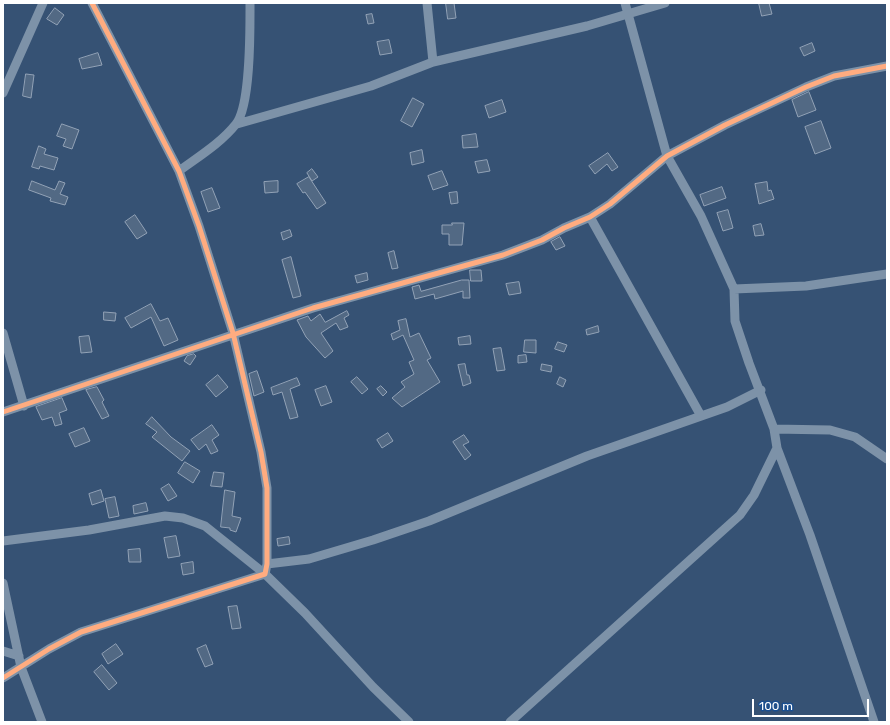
<!DOCTYPE html>
<html>
<head>
<meta charset="utf-8">
<style>
  body { margin:0 }
  #map { position:relative; width:890px; height:725px; overflow:hidden; background:#365274; font-family:Rubik,sans-serif }
  canvas { display:block }
  .frame { position:absolute; inset:0; border:4px solid #fff; pointer-events:none }
  .scale { position:absolute; left:752px; top:699px; width:117px; height:18px; box-sizing:border-box; border:2px solid #fff; border-top:0; padding-left:5px; font-size:12px; line-height:14px; white-space:nowrap; color:#fff; -webkit-text-stroke:3px #1b4f8f; paint-order:stroke }
</style>
</head>
<body>
<div id="map">
<canvas width="890" height="725"></canvas>
<div class="frame"></div>
<div class="scale">100 m</div>
</div>
<script>
const ctx = document.querySelector('canvas').getContext('2d');
ctx.lineJoin = 'round';
function paint(path, color) { ctx.fillStyle = color; ctx.fill(path, 'evenodd'); }
function stroke(path, color, width, dash) { ctx.strokeStyle = color; ctx.lineWidth = width; ctx.lineCap = dash ? 'butt' : 'round'; ctx.setLineDash(dash || []); ctx.stroke(path); }
const building = new Path2D(`
  M446,3H454L456,18L448,19Z
  M759,3H769L772,14L762,16Z
  M55,8L64,15L57,25L47,19Z
  M372,14L374,23L368,24L366,15Z
  M389,40L392,53L380,55L377,42Z
  M812,43L815,51L804,56L800,48Z
  M98,53L102,65L82,69L79,59Z
  M26,74L34,75L31,98L23,96Z
  M809,92L816,110L798,117L792,100Z
  M413,98L424,104L412,127L401,121Z
  M502,100L506,112L489,118L485,106Z
  M821,121L831,148L815,154L805,127Z
  M62,124L79,130L72,149L63,146L66,139L57,136Z
  M476,134L478,147L463,148L462,136Z
  M39,146L46,149L44,154L58,158L54,170L40,166L39,169L32,167Z
  M422,150L424,162L412,165L410,153Z
  M608,153L618,167L612,171L607,164L595,174L589,166Z
  M487,160L490,171L478,173L475,162Z
  M312,169L318,177L312,181L307,173Z
  M442,171L448,185L433,190L428,176Z
  M309,177L326,203L317,209L305,192L303,193L297,184Z
  M32,181L55,190L59,181L65,183L60,194L68,197L65,205L50,201L51,198L29,190Z
  M278,181V192L265,193L264,182Z
  M767,182L768,191L771,190L774,199L759,204L755,184Z
  M722,187L726,198L704,206L700,195Z
  M212,188L220,208L208,212L201,192Z
  M457,192L458,203L451,204L449,193Z
  M728,210L733,228L723,231L717,213Z
  M135,215L147,233L137,239L125,222Z
  M452,223H464L462,245H449V234H442V225H452Z
  M761,224L764,235L755,236L753,226Z
  M290,230L292,236L283,240L281,233Z
  M560,237L565,246L556,250L551,242Z
  M394,251L398,268L392,269L388,253Z
  M291,257L301,296L293,298L282,260Z
  M470,270H481L482,281H471Z
  M367,273L368,280L357,283L355,276Z
  M462,280H469L470,298H463V291L435,299L434,294L415,299L412,287L419,285L421,291Z
  M519,282L521,293L509,295L506,284Z
  M151,304L160,321L168,318L178,340L164,346L151,317L131,328L125,318Z
  M347,311L349,315L344,318L348,327L340,330L336,323L321,333L333,351L325,358L306,337L297,320L308,316L311,321L320,314L325,322Z
  M104,312L116,313L115,321L104,320Z
  M406,319L410,337L419,333L431,358L427,360L440,382L402,407L392,398L405,387L401,382L414,374L409,362L414,360L403,335L393,340L391,334L400,330L398,321Z
  M598,326L599,332L587,335L586,330Z
  M89,336L92,352L81,353L79,337Z
  M470,336L471,344L459,345L458,338Z
  M525,340H536V353L524,352Z
  M558,342L567,345L564,352L555,349Z
  M501,348L505,370L497,371L493,349Z
  M194,354L196,356L190,365L184,361L187,356Z
  M526,355L527,362L518,363V356Z
  M465,364L467,375H469L471,383L463,386L458,365Z
  M542,364L552,366L551,372L541,370Z
  M257,371L264,392L254,396L249,374Z
  M218,375L228,387L216,397L206,385Z
  M357,377L368,389L362,394L351,382Z
  M560,377L566,380L563,387L557,384Z
  M297,378L300,385L290,389L298,417L290,419L282,392L273,395L271,388Z
  M326,386L332,402L321,406L315,390Z
  M381,386L387,392L383,396L377,389Z
  M97,387L104,400L102,402L109,416L102,419L86,390Z
  M62,398L67,410L59,413L62,424L55,426L52,417L42,420L36,407Z
  M152,417L171,437L190,451L182,461L152,437L157,432L146,424Z
  M212,425L219,435L212,440L218,451L211,454L206,444L199,450L191,440Z
  M84,428L90,441L75,447L69,434Z
  M388,433L393,441L382,448L377,440Z
  M464,435L469,442L463,445L471,455L465,460L453,442Z
  M185,462L200,471L193,483L178,473Z
  M214,472L224,473L222,487L211,486Z
  M169,484L177,496L168,501L161,489Z
  M101,490L104,501L92,505L89,494Z
  M225,490L235,492L232,516L241,518L236,532L230,530V528L221,527Z
  M115,497L119,516L109,518L105,499Z
  M146,503L148,511L134,514L133,506Z
  M176,536L180,556L168,558L164,538Z
  M289,537L290,544L278,546L277,539Z
  M140,549L141,562H129L128,550Z
  M193,562L194,573L183,575L181,564Z
  M237,606L241,628L232,629L228,607Z
  M116,644L123,654L108,664L102,654Z
  M206,645L213,664L205,667L197,649Z
  M102,665L117,683L109,690L94,672Z`);
paint(building, '#526984');
stroke(building, '#92a2b6', 1);
stroke(new Path2D(`
  M427,3L433,62
  M625,3L667,156L701,216L734,289L735,321L749,363L774,429L777,448L810,535L874,722
  M3,93L43,3
  M237,124L371,86L433,62L587,26L665,3
  M179,171C198,157 221,143 236,124C251,105 250,28 250,3
  M590,217L701,416
  M734,289L806,286L887,274
  M3,333L24,406
  M3,412L313,308L503,255L542,240L564,228L590,217L610,204L667,156L725,125L806,87L834,76L887,66
  M774,429L830,430L855,437L887,459
  M3,541L89,530L165,516L183,518L205,526L265,574L305,613L373,687L409,722
  M267,564L309,559L373,540L429,521L587,456L727,407L761,390
  M3,583L21,667L42,722
  M3,651L19,656
  M3,678L49,649L81,632L265,574L267,564V488L261,452L233,333L199,226L179,171L92,3
  M510,722L740,515L754,495L777,448`), '#7d92a8', 9);
stroke(new Path2D(`
  M3,412L313,308L503,255L542,240L564,228L590,217L610,204L667,156L725,125L806,87L834,76L887,66
  M3,678L49,649L81,632L265,574L267,564V488L261,452L233,333L199,226L179,171L92,3`), '#ffac80', 5);
</script>
</body>
</html>
